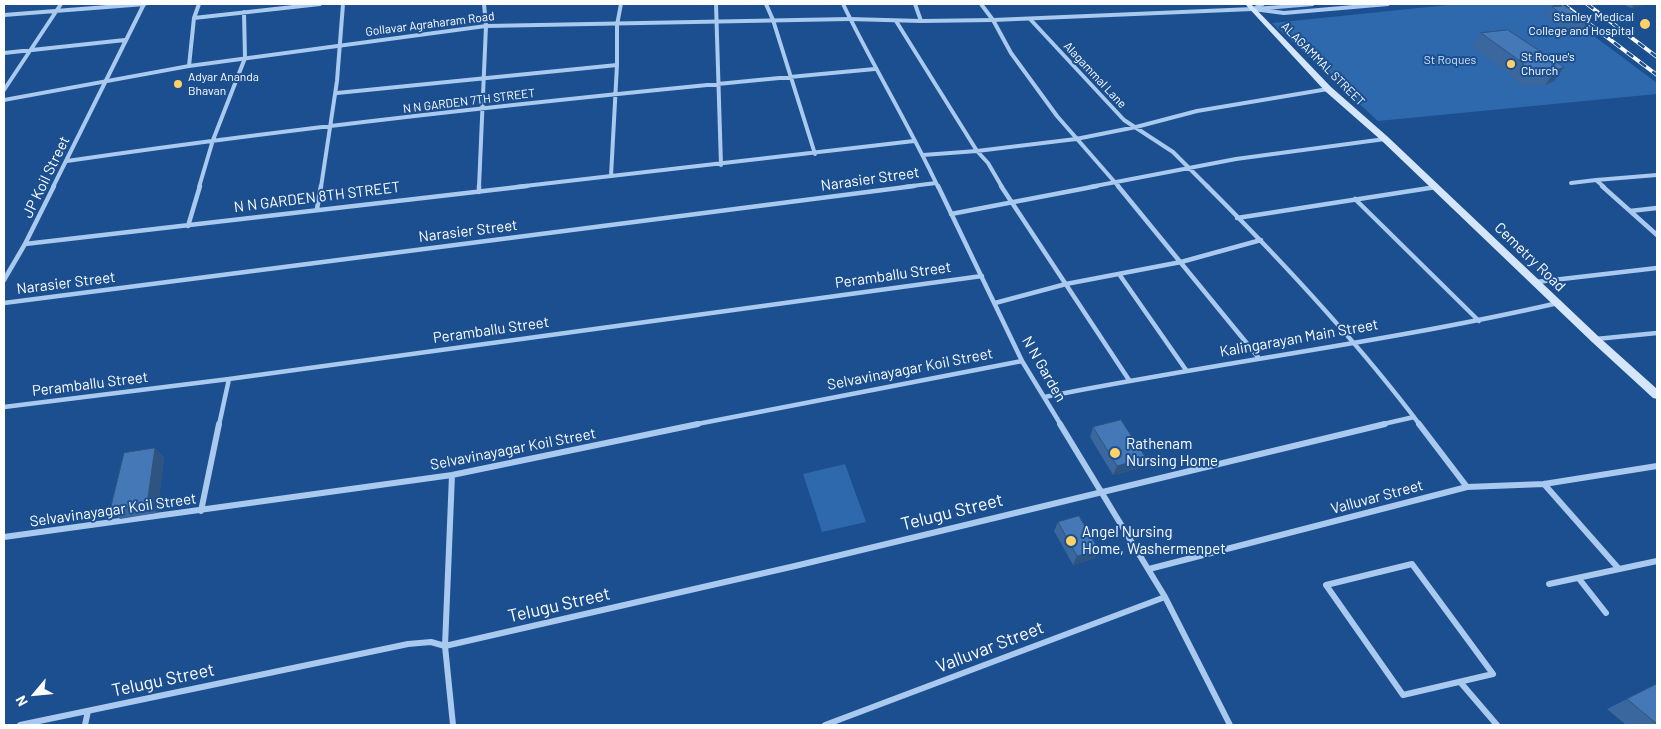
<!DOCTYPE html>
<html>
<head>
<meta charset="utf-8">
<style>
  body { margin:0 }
  #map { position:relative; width:1661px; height:729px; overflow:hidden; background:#1b4f8f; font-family:Barlow,sans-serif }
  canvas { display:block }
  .frame { position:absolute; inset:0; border:5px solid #fff; pointer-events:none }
  .north { position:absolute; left:10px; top:669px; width:50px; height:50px; -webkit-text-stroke:4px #1b4f8f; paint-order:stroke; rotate:242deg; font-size:14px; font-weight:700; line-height:20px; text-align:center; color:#fff }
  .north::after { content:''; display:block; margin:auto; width:18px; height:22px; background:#fff; clip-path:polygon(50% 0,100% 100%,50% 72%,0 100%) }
</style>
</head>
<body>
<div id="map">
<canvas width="1661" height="729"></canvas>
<div class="frame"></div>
<div class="north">N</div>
</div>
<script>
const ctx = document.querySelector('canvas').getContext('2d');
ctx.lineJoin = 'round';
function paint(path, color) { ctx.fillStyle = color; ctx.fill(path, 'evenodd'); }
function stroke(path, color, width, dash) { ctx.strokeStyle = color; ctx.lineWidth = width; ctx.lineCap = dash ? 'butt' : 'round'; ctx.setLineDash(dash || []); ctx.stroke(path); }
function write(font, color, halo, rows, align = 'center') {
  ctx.font = font + ' Barlow,sans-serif'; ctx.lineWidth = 4; ctx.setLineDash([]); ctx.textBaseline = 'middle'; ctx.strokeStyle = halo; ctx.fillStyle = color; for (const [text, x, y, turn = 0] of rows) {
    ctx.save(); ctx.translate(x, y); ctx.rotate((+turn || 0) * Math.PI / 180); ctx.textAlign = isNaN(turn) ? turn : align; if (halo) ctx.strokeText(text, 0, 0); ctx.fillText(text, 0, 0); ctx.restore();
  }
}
paint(new Path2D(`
  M1458,4H1551L1657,83V94L1378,121L1272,23Z
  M845,464L866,522L822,532L803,474Z`), '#2e69ad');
stroke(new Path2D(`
  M716,4L721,165
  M766,4L773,20L815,154
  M843,4C873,66 909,125 938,187
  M915,4L921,21
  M981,4L993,20L1011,53L1057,116L1119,187
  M1263,4L1253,9L1284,13L1388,4
  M4,15L145,4
  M194,18L320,4
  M1030,19L1124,120L1173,152L1208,187
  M896,21L977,151L988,163L1002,187
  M4,53L125,40
  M189,66L194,18L199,4
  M4,90L61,4
  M337,93L617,65
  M923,155L977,151L1076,139L1136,127L1197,111L1328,89
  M67,161C335,122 605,94 875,69
  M611,176L617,65V25L621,4
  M1571,183L1596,180
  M53,187L144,4
  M199,187L213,140L245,58L244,12
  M321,187L337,81L343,4
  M479,187L486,26L484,4
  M516,187L914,141
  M904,187L936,183
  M1090,187L1236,159L1385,139
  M1604,187L1596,180L1657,175`), '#a9c9ee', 4);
stroke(new Path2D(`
  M938,186L1022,361L1061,425
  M1001,186L1129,380
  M1118,186L1258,357
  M1207,186C1282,261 1356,340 1420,425
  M1602,186L1657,235
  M479,192V186
  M1355,199L1479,321
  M317,209L321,186
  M1630,211L1657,208
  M951,214L1097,186
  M1237,218L1436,187
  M188,226L200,186
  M25,244L527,186
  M1119,274L1186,370
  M4,280L25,244L54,186
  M1536,282L1657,268
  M4,303L914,186
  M995,303L1066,284L1181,262L1261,240
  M1596,339L1657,333
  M1045,397C1215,363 1388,342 1558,303
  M4,407L229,379L982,276
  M219,425L229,379
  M692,425L1022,361
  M1379,425L1414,417`), '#a9c9ee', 4.5);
stroke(new Path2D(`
  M1060,424L1165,597L1230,725
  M1419,424L1467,487
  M452,475L445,646L453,725
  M1544,484L1619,569
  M201,511L219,424
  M4,537L452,475L698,424
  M1412,564L1493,674L1403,695L1326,585Z
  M1149,569L1467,487L1544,484L1657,466
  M1580,580L1606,613
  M1549,584L1657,561
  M1461,683L1497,725
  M20,725L408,644L431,642L445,646L795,566L1385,424
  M85,725L88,711
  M825,725L1165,597`), '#a9c9ee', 6);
paint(new Path2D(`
  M1295,4H1316L1313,6L1253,11L993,22L921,23L849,21L486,28L189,68L4,102V98L189,64L486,24L849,17L921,19L993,18L1253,7Z`), '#a9c9ee');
paint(new Path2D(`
  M1245,4H1251L1331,87L1388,137L1598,336L1657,389V399L1653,398L1592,342L1382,141L1325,91Z`), '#d6e6fa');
const rail = new Path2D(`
  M1563,4L1657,75
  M1587,4L1657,57`);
stroke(rail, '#fff', 4);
stroke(rail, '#1b4f8f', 2.5, [8]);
paint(new Path2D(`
  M1622,4H1650L1631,8Z
  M1552,7L1588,22L1581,31L1568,33L1546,16Z
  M1481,33L1564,67L1554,81L1545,85L1532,86L1519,84L1513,79L1514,78L1473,47Z
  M1093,427L1146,458L1141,468L1113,475L1090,437Z
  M155,448L164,458L157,513L120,519L110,510Z
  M1058,522L1099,550L1095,558L1073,565L1054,531Z
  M1657,684V725H1626L1607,709Z`), '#3a679d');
paint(new Path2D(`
  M1635,4H1650L1631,8Z
  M1564,67L1554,81L1545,85L1555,71Z
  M155,448L164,458L157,513L147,504Z
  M1146,458L1141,468L1113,475L1117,466Z
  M1099,550L1095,558L1073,565L1077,556Z`), '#305480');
const building = new Path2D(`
  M1565,6L1588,22L1574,23L1552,7Z
  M1508,30L1564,67L1555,71L1541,72L1528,70L1522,65L1524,64L1481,33Z
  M1121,420L1146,458L1117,466L1093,427Z
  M155,448L147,504L110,510L124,453Z
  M1079,516L1099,550L1077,556L1058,522Z
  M1657,684V724L1627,699Z`);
paint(building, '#4478b7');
stroke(building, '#305480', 1);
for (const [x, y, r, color] of [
  [1645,24,6,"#ffd166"],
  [1511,64,5,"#ffd166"],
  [178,84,5,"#ffd166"],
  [1115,453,6,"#ffd166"],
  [1071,541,6,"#ffd166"]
]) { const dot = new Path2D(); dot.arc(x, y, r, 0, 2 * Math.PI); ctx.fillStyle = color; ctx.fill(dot); stroke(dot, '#1b4f8f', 2); }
write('12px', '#fff', '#1b4f8f', [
  ["Stanley Medical",1634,17,"right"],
  ["College and Hospital",1634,31,"right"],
  ["St Roque's",1521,57],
  ["Church",1521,71],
  ["Adyar Ananda",188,77],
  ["Bhavan",188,91]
], 'left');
write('12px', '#fff', '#1b4f8f', [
  ["Gollavar Agraharam Road",430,24,-7],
  ["ALAGAMMAL STREET",1323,64,45],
  ["Alagammal Lane",1095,75,47],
  ["N N GARDEN 7TH STREET",469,101,-7]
]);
write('12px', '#cfe3fa', '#1b4f8f', [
  ["St Roques",1450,60]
]);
write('15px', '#fff', '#1b4f8f', [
  ["JP Koil Street",46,177,-64],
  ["Narasier Street",870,179,-8],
  ["N N GARDEN 8TH STREET",317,197,-7],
  ["Narasier Street",468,231,-7],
  ["Cemetry Road",1530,257,44],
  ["Peramballu Street",893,275,-8],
  ["Narasier Street",66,283,-7],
  ["Peramballu Street",491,330,-8],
  ["Kalingarayan Main Street",1299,338,-10],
  ["Selvavinayagar Koil Street",910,369,-11],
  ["N N Garden",1044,369,60],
  ["Peramballu Street",90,384,-7],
  ["Selvavinayagar Koil Street",513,449,-11],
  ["Valluvar Street",1377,497,-15],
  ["Selvavinayagar Koil Street",113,510,-8]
]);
write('15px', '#fff', '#1b4f8f', [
  ["Rathenam",1126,444],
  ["Nursing Home",1126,461],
  ["Angel Nursing",1082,532],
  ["Home, Washermenpet",1082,549]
], 'left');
write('18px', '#fff', '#1b4f8f', [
  ["Telugu Street",952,512,-14],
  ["Telugu Street",559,605,-13],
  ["Valluvar Street",990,647,-21],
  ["Telugu Street",163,680,-12]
]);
</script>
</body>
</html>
